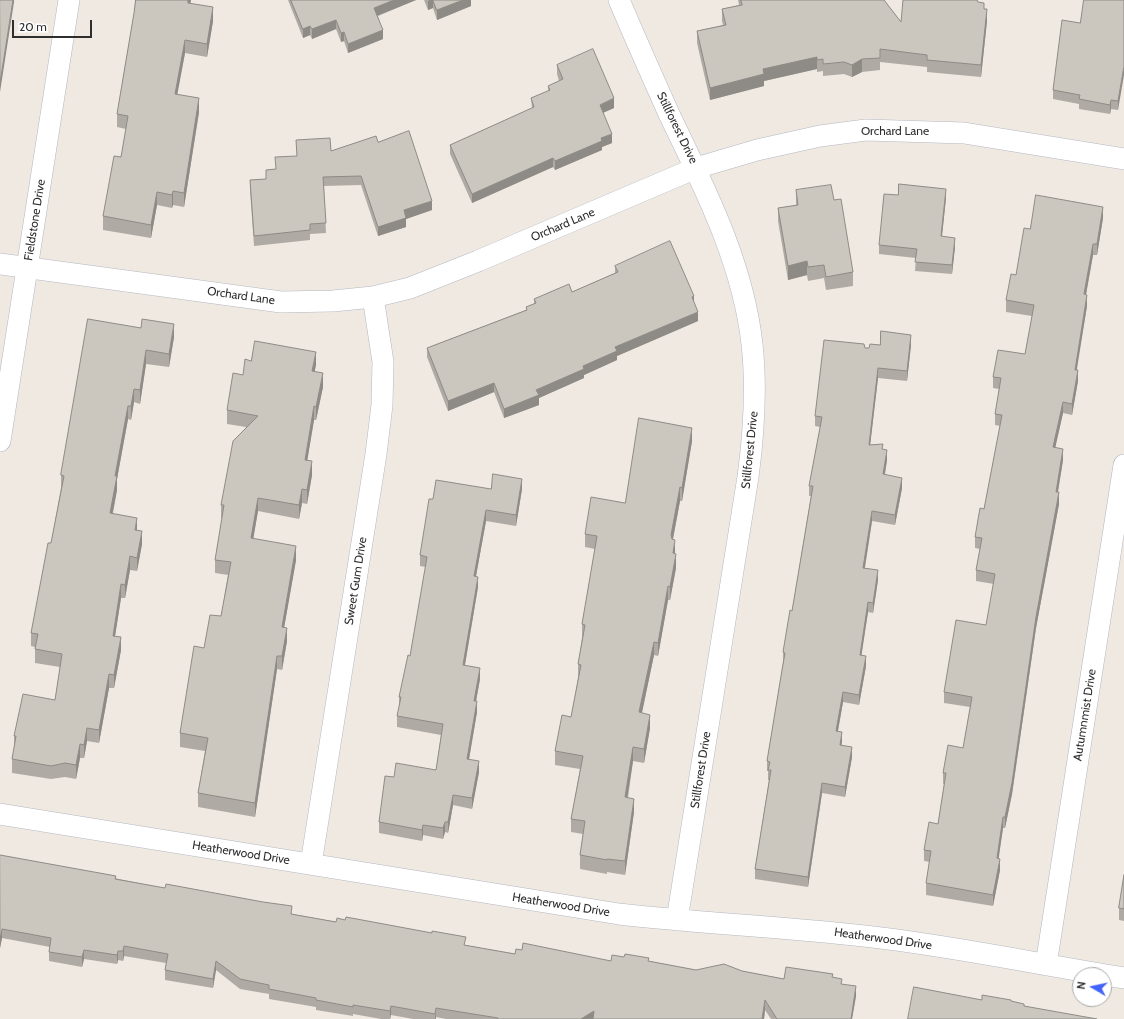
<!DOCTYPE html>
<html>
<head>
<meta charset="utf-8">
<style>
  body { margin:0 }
  #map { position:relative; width:1124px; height:1019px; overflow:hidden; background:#efe9e1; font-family:Cabin,sans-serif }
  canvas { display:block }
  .north { position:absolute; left:1072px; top:967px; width:40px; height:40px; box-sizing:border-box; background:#fff; border:1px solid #ababab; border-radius:50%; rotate:279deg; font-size:11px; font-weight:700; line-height:16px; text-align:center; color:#2e2e2e }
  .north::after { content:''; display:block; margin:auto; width:14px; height:18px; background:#4264fb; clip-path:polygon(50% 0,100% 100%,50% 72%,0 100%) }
  .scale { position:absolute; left:12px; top:20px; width:80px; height:18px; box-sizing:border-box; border:2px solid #2e2e2e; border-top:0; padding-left:5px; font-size:12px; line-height:14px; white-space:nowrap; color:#2e2e2e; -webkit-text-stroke:3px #fff; paint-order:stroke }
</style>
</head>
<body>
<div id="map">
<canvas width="1124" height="1019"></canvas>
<div class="north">N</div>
<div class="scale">20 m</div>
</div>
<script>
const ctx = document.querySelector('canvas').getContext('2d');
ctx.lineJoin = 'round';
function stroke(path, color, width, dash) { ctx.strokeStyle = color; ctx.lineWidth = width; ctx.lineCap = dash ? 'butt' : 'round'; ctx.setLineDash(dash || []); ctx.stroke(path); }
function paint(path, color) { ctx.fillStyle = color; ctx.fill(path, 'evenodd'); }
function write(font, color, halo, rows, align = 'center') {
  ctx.font = font + ' Cabin,sans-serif'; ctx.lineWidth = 3; ctx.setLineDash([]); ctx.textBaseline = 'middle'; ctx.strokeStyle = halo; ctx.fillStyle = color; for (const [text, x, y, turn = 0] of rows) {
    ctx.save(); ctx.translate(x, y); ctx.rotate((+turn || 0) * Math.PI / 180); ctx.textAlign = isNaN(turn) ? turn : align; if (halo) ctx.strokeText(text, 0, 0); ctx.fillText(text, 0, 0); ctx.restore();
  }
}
const street = new Path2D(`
  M619,0C635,38 652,76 669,114C704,187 743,262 752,344C757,389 754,432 748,477L677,920
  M0,264L281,302L333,301L373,297L410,288L478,261L696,168L757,150L820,136L866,130L964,133L1124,159
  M0,441L69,0
  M0,814L619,914C706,924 794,927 881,938C963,948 1043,965 1124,978
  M311,864L376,454L382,405L383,362L373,297
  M1046,965L1124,465`);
stroke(street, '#b4b7c1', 22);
stroke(street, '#fff', 21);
paint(new Path2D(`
  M135,0H191L190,3L213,21L207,57L185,53L177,94L199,112L184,207L173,205L172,208L157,205L151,238L103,230V216L121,157L126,129L117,127V114L134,13L135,5Z
  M288,0H416L378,16L383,39L348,53L344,41L341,42L336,29L312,39L310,35L303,38Z
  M424,0H471V6L437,20L433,8L428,10Z
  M738,0H884L901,22L984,9L987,21L981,77L927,72V67L880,62V70L862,72L852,77L844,74L823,76V71L817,72V69L764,81V86L710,100L697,43V31L723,25L722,21V9L739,5Z
  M1124,0L1118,110L1111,109L1110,114L1079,109V104L1053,99V90L1080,23Z
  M557,65L614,108L603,113L612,143L602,147V150L555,170L553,167L472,203L450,154V145L532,108L531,98L548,91V86L559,81L557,74Z
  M296,140L331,151L378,142L432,210L406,219V227L378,236L361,185L324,186L326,233L310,234V240L254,246L250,189V180L266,179V170L275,169L297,156Z
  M796,190L834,200L853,272V286L826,290L824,278L808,281L807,275L788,280L778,221V208L796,205Z
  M898,195L946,198L942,236L955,247L952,274L915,271L916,258L879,254V245Z
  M1103,218L1097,255H1093L1086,295L1087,306L1076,370L1078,381L1072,415L1063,413L1055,447L1063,460L1058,492L1059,504L1036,628L1012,794L1005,828H1003L998,859L1000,870L993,906L926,895V883L930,862L924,861V850L938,824L944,784H943V773L963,748L970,707L944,703V692L986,625L994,584L976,581V570L980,549L975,548V537L984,509L1000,426L995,425V414L999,389L993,388V377L1025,354L1032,316L1006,312V300L1016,275L1030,229Z
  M615,266L694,303L698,321L617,356V360L584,375V378L539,398V405L504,418L494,392L448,411L427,357V348L526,310V307L534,304V299L572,292L615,273Z
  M88,319L174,337L169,367L146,364L140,404L134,402L131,420L128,419L117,479V490L113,513L137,530L142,544L137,571L130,570L125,598H121L115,636L121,650L114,688H109L99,743L87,741L84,758H80L76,779L65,777L51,779L12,773V759L14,749V736L55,700L60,667L35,663V647L31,646V633L51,543L61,488V475Z
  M880,345H911L907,381L878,378L870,445L883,449L887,460L885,475L902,488L895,525L872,521L865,568L878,580L873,613L868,612L861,656L866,666L859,705L843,702L838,731L842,742L841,745L852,757L845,797L822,793L808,887L755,879V869L769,780H768V771H767V761L782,670L783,662V652L792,611L811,496H809V486L820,427L815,426V416L865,348H869Z
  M251,361L316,365L314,371L323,387L316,420H314L307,461L312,475L307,504L302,503L299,519L258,511L253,539L296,560L284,627L287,641L282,670L277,669L255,817L198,807V793L205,751L180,747V733L204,648L221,616L228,575L215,573V560L222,518H221V505L246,427L227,424V410L243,375Z
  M692,441L682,501H680L673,539L676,568L670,600H668L658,656L654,655L642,713L650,728L644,763L633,761L628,798L634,812L625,875L607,872V874L580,869V855L583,834L571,832V819L580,769L555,765V751L571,717L578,678V664L582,638V624L595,549L585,547V534L625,503Z
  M491,489H522L516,526L486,521L476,576L478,587L465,665L480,679L476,701L477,712L469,760L479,772L472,809L453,805L448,833L445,832L443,839L423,835L422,841L379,833V822L394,777L436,770L441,735L397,727V716L399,707V697L410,656L426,567L420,566V555L433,499Z
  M0,855L292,914L515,954L611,961H649L696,970L742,971L784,979L833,977L856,996L852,1019H771L765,1010L764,1019H446L436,1017V1019H413L391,1015L390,1019H381L353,1014V1016L316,1010V1007L269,999V994L240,989L216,970L213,988L165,980V970L166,963L124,956L123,961L118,960L117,964L84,959L82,967L49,961V952L50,947L2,938L0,948Z
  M1124,875V921L1119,920V908Z`), '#afaba4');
paint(new Path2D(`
  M13,0H14V2L0,92V83Z
  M188,0H191L188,16Z
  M394,0H416L374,17V8Z
  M430,0H433V8L428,10V1Z
  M463,0H471V6L437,20V10Z
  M213,7V21L207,57V44Z
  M987,9V21L981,77V65Z
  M336,20V29L312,39V29Z
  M310,26V35L303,38V29Z
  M383,30V39L348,53V44Z
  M344,32V41L341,42V33Z
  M185,40V53L175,107V94Z
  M817,57V69L764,81V86L710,100V88L763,69Z
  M862,59V72L852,77V65Z
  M1124,66V75L1118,110V101Z
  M199,98V112L184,207V193Z
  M614,98V108L600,114V105Z
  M1111,100V109L1110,114V105Z
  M612,134V143L602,147V150L555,170V161L601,138Z
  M553,158V167L472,203V194Z
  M946,189V198L941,245V236Z
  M173,191V205L172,208V195Z
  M157,192V205L151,238V225Z
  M432,201V210L406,219V227L378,236V227L404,210Z
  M1103,207V218L1097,255V244Z
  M955,238V247L952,274V265Z
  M1093,244V255L1084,305V294Z
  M807,261V275L788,280V266Z
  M1087,295V306L1075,381V370Z
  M694,296V306L692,297Z
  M698,312V321L617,356V360L584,375V378L539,398V405L504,418V409L536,390L583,366L615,347Z
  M174,324V337L169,367V354Z
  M911,335V345L907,381V371Z
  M146,350V364L140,404V390Z
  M316,352V365L312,385V371Z
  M878,368V378L869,455V445Z
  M1078,370V381L1072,415V404Z
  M323,373V387L316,420V407Z
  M494,383V392L448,411V401Z
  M134,389V402L131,420V406Z
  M1063,402V413L1053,458V447Z
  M128,406V419L117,479V490L110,526V513L115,476Z
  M314,406V420L305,474V460Z
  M692,428V441L682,501V488Z
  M1063,449V460L1056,503V492Z
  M887,450V460L883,484V474Z
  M312,461V475L307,504V490Z
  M902,478V488L895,525V515Z
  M522,479V489L516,526V515Z
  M680,487V501L671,549V535Z
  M302,489V503L299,519V505Z
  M1059,492V504L1036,628L1012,794L1005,828V817L1036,617Z
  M258,498V511L251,552V538Z
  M486,510V521L474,587V576Z
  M872,511V521L863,578V568Z
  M137,518V531L135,530Z
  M142,531V544L137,571V558Z
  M675,540V553L673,567V553Z
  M296,546V560L282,640V627Z
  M676,554V568L670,600V587Z
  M130,556V570L125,598V585Z
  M878,570V580L873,613V603Z
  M478,577V587L463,676V665Z
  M121,584V598L113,649V636Z
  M668,586V600L658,656V643Z
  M868,602V612L860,665V655Z
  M287,628V641L282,670V656Z
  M121,637V650L114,688V675Z
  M654,642V655L639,726V712Z
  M277,656V669L255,817V803Z
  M866,656V666L859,705V695Z
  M480,668V679L474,712V701Z
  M109,674V688L99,743V730Z
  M843,692V702L836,741V731Z
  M477,701V712L467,770V759Z
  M650,715V728L644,763V749Z
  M87,728V741L84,758V745Z
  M842,732V742L840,755V745Z
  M80,744V758L76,779V765Z
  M633,747V761L625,811V797Z
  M852,747V757L845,797V787Z
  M479,761V772L472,809V798Z
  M822,783V793L808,887V877Z
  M453,795V805L448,833V822Z
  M634,799V812L625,875V861Z
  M1003,817V828L997,870V858Z
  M445,822V832L443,839V828Z
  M423,825V835L422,841V830Z
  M1000,859V870L993,906V895Z
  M2,929V938L0,948V939Z
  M124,946V956L123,961V951Z
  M84,950V959L82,967V957Z
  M118,951V960L117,964V955Z
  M216,961V970L213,988V979Z
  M856,986V996L852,1019H851Z
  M765,1000V1010L764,1019H762Z
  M391,1006V1015L390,1019V1011Z
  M436,1008V1019H435Z
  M594,1011V1019H581Z`), '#8e8b86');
const building = new Path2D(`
  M0,0H13L0,83Z
  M136,0H188V3L213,7L207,44L185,40L175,94L199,98L184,193L173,191L172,195L157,192L151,225L103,216L114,156L121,157L128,116L117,114L134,13Z
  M291,0H394L374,8L383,30L348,44L344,32L341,33L336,20L312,29L310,26L303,29Z
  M433,0H463L437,10Z
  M741,0H884L901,22L903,0H977L978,2L984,3V9H987L981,65L927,60V55L880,49V58L862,59L852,65L844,62L823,64V59L817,60V57L763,69L764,74L710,88L697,31L726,25L722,9L742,5Z
  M1084,0H1124V66L1118,101L1111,100L1110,105L1079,99L1080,95L1053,90L1062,20L1080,23Z
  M593,49L614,98L600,105L612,134L601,138L602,141L555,161L553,158L472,194L450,145L534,107L531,98L550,90L548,86L563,79L557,65Z
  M409,131L432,201L404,210L406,218L378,227L361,176L323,177L326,223L310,224V230L254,236L250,180L266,179V170L276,169L275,157L297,156L296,140L330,138L331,151L376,136L378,142Z
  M899,184L946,189L941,236L955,238L952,265L915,262L917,249L879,245L884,194L898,195Z
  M831,185L834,200L841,199L853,272L826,277L824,265L808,267L807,261L788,266L778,208L798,205L796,190Z
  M1036,195L1103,207L1097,244H1093L1084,294L1087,295L1075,370H1078L1072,404L1063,402L1053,447L1063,449L1056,492H1059L1036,617L1012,783L1005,817H1003L997,858L1000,859L993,895L926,883L931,851L924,850L929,822L938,824L946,773H943L948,745L963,748L972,697L944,692L956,620L986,625L995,574L976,570L982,538L975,537L980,508L984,509L1002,415L995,414L1001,378L993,377L998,350L1025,354L1034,305L1006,300L1011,274L1016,275L1024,228L1030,229Z
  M670,241L694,296L692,297L698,312L615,347L617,351L583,366L584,369L536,390L539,395L504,409L494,383L448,401L427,348L527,310L526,307L536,303L534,299L569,284L572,292L618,272L615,266Z
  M88,319L141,328L142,319L174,324L169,354L146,350L140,390L134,389L131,406H128L115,476H117L110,513L137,518L135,530L142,531L137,558L130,556L125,585L121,584L113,636L121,637L114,675L109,674L99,730L87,728L84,745L80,744L76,765L65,763L51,766L12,759L16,736H14L23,694L55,700L62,654L35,649L38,634L31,633L48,543H51L64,476L61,475Z
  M881,331L911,335L907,371L878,368L869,445L883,444L882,449L887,450L883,474L902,478L895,515L872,511L863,568L878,570L873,603L868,602L860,655L866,656L859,695L843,692L836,731L842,732L840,745L852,747L845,787L822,783L808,877L755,869L771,770H768L770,762L767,761L782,670L785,653L783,652L790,610L792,611L813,486H809L822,417L815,416L824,340L864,344L865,348H869L870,344L880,345Z
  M255,341L316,352L312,371L323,373L316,407L314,406L305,460L312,461L307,490L302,489L299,505L258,498L251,538L296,546L282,627L287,628L282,656H277L255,803L198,793L208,738L180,733L194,646L204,648L210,615L221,616L231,562L215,560L224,505H221L233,441L258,416L227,410L233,373L243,375L245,359L251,361Z
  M639,418L692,428L682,488L680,487L671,535L672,539L675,540L673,553L676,554L670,587L668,586L658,643L654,642L639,712L650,715L644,749L633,747L625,797L634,799L625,861L607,859V860L580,855L585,821L571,819L583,756L555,751L562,715L571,717L581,665L578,664L585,625L582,624L597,536L585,534L591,497L625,503Z
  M493,474L522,479L516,515L486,510L474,576L478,577L463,665L480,668L474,701H477L467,759L479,761L472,798L453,795L448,822H445L443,828L423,825L422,830L379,822L385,776L394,777L396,763L436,770L443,724L397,716L401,697H399L408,655L410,656L427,557L420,555L429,499H433L436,480L491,489Z
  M0,855L116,876L115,879L165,888L166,884L263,902L292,906L291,914L336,922L337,918L345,920L346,917L432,933V931L466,937L464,945L515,954L516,949L522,950L523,943L611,961L612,955L624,957L625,954L649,958L648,961L696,970L724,964L742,971L784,979L786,967L833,974L832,977L842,979L841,984L856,986L851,1019H777L765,1000L762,1019H593L594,1011L581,1019H498V1018L436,1008L435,1014L391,1006L390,1011L353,1005V1007L316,1000V998L269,989V985L240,979L216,961L213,979L165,970L168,954L124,946L123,951H118L117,955L84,950L82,957L49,952L51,938L2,929L0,939Z
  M1124,875V909L1119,908Z
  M914,987L982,1000V995L1011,1000V1001L1024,1004V1006L1097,1019H908Z`);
paint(building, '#cbc7bf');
stroke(building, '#8e8b86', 1);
write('12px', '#2e2e2e', '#fff', [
  ["Stillforest Drive",677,128,64],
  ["Orchard Lane",895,131],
  ["Fieldstone Drive",35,220,-81],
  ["Orchard Lane",563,225,-23],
  ["Orchard Lane",241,296,8],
  ["Stillforest Drive",750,450,-84],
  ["Sweet Gum Drive",356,581,-81],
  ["Autumnmist Drive",1085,715,-81],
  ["Stillforest Drive",701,770,-81],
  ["Heatherwood Drive",241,853,9],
  ["Heatherwood Drive",561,905,9],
  ["Heatherwood Drive",883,939,8]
]);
</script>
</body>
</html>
